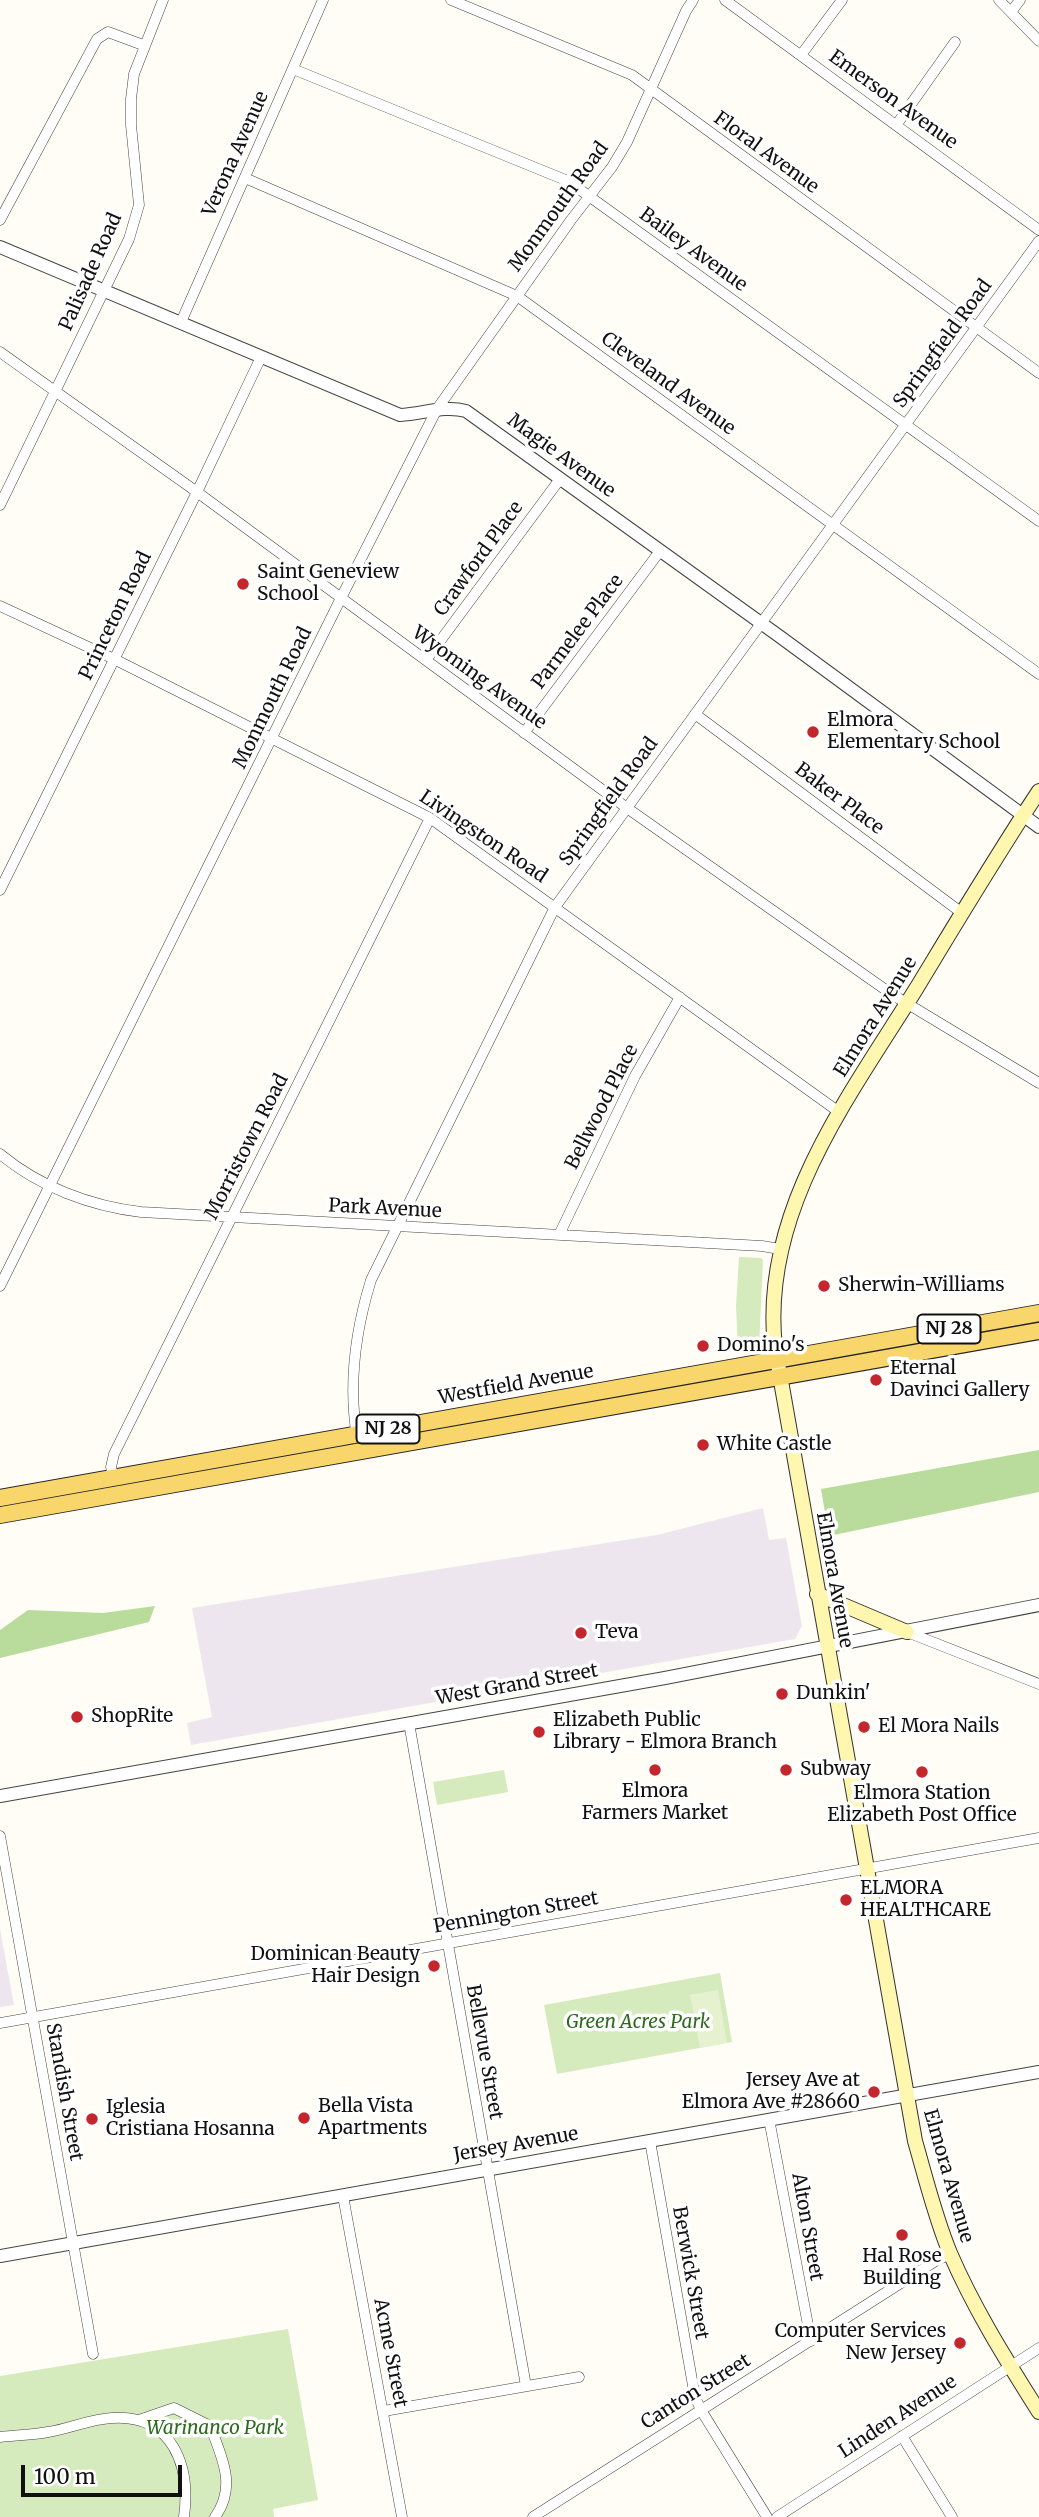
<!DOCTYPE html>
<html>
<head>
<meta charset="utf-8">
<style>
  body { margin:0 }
  #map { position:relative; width:1039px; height:2517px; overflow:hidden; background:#fffdf5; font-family:Merriweather,serif }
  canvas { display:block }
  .scale { position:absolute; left:21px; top:2465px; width:161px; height:32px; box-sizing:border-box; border:4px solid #111; border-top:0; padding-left:9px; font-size:21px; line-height:24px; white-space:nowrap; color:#111; -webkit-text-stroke:5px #fff; paint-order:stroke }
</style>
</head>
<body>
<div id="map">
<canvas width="1039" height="2517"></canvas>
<div class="scale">100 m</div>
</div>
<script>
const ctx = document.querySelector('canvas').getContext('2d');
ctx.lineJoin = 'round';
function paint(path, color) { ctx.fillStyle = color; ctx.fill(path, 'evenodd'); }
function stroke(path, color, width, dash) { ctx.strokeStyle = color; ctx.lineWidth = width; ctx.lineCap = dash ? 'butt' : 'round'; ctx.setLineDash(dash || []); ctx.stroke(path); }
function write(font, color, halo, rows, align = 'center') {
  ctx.font = font + ' Merriweather,serif'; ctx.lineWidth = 7; ctx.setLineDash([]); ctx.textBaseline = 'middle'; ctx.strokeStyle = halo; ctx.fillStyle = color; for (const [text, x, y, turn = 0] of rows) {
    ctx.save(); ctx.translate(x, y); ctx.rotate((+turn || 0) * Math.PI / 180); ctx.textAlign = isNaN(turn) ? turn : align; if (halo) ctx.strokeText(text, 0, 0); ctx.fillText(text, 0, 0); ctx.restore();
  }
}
paint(new Path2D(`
  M763,1508L769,1540L786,1538L802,1626L795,1639L191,1745L187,1723L212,1717L192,1608L657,1535Z
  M0,1929L14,2005L0,2007Z`), '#eee6ef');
paint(new Path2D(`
  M739,1257L761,1258L763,1260L759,1347L753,1349L747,1346L738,1349L736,1306Z
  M504,1770L508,1792L437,1805L433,1782Z
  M720,1973L732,2042L557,2074L544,2005Z
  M288,2329L318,2500L273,2509L274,2517H0V2376Z`), '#d5ebbd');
paint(new Path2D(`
  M1039,1450V1492L829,1536L821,1489Z
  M155,1606L149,1622L0,1658V1630L28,1610L103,1613Z`), '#b9dc9c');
paint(new Path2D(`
  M718,1990L727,2043L700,2048L690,1995Z`), '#e6f2cf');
const minor = new Path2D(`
  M451,0L632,75L1039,373
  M725,0L1039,230
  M999,0L1039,41
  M1011,12L1020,0
  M801,55L842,0
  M293,69L568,181L1039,521
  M897,124L955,42
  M245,178L517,296L1039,674
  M0,220L97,39L108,32L143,45
  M181,322L323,0
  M0,352L197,492L627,808L893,995L1039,1083
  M0,505L129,239L139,205L131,125V99L134,74L163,0
  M0,606L114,659L430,818L839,1112
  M426,660L560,479
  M695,714L962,913
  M524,733L660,551
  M0,890L197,492L261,357
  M0,1154C40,1187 90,1206 141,1212L762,1246L780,1249
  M559,1235L635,1076L680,997
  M0,1286L341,598L437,409L571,220L612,167L627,142L686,11L693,0
  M357,1437C348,1383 355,1332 371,1280L555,907L1039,241
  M114,1480L111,1467L114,1454L430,818
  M907,1632L1039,1684
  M409,1723L526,2386
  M0,1836L93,2354
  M0,2023L1039,1838
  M769,2119L811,2341
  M650,2141L695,2397L701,2410L767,2517
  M343,2196L402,2517
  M384,2411L579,2377
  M139,2420L174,2408L210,2426C222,2457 237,2487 215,2517
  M902,2436L952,2517
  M0,2437C16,2435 33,2435 48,2432C69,2429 90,2419 112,2418C172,2414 191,2465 184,2517
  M533,2517L937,2260L951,2254
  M777,2517L1039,2348`);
const tertiary = new Path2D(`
  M0,247L400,415C423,414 444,405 466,411L779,636L1039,827
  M0,1796L665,1678L1039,1605
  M0,2256L1039,2072`);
const secondary = new Path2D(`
  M1039,791C996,856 956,923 916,989C849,1097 760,1212 775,1347L915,2141C926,2179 935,2217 950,2253C974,2309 1007,2361 1039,2412
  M817,1594L907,1632`);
const primary = new Path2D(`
  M0,1498L1039,1313
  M0,1515L1039,1331`);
stroke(minor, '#444', 11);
stroke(tertiary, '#444', 14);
stroke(secondary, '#333', 16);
stroke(primary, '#222', 18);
stroke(minor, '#fff', 10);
stroke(tertiary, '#fff', 12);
stroke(secondary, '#fff6b0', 14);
stroke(primary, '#f9d66b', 16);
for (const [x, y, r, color] of [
  [243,584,7,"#c4262e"],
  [813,732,7,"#c4262e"],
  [824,1286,7,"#c4262e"],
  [703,1346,7,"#c4262e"],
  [876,1380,7,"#c4262e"],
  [703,1445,7,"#c4262e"],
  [581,1633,7,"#c4262e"],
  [782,1694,7,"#c4262e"],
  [77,1717,7,"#c4262e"],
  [864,1727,7,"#c4262e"],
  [539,1732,7,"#c4262e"],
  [655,1770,7,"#c4262e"],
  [786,1770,7,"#c4262e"],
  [922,1772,7,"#c4262e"],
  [846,1900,7,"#c4262e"],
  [434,1966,7,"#c4262e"],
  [874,2092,7,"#c4262e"],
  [304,2118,7,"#c4262e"],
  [92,2119,7,"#c4262e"],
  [902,2235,7,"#c4262e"],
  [960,2343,7,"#c4262e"]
]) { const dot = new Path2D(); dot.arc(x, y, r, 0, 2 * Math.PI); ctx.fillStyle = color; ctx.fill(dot); stroke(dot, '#fff', 2.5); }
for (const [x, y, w] of [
  [949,1329,63],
  [388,1429,63]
]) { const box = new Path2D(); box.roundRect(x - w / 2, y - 14.5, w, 29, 5); ctx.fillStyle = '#fff'; ctx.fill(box); stroke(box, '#111', 2); }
write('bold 18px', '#111', null, [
  ["NJ 28",949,1329],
  ["NJ 28",388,1429]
]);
write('19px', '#111', '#fff', [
  ["Emerson Avenue",893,100,36],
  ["Floral Avenue",766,153,36],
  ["Verona Avenue",236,154,-66],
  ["Monmouth Road",559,207,-54],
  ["Bailey Avenue",693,250,36],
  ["Palisade Road",91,272,-66],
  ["Springfield Road",943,344,-54],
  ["Cleveland Avenue",668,384,36],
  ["Magie Avenue",561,456,36],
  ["Crawford Place",479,559,-54],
  ["Princeton Road",116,616,-64],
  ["Parmelee Place",578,632,-53],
  ["Wyoming Avenue",479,678,36],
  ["Monmouth Road",273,698,-64],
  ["Baker Place",839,799,37],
  ["Springfield Road",609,802,-54],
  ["Livingston Road",483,837,34],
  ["Elmora Avenue",876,1017,-58],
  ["Bellwood Place",602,1107,-63],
  ["Morristown Road",247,1147,-63],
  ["Park Avenue",385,1209,3],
  ["Westfield Avenue",516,1385,-10],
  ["Elmora Avenue",834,1580,80],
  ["West Grand Street",517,1685,-10],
  ["Pennington Street",516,1913,-10],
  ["Bellevue Street",484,2052,80],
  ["Standish Street",64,2092,80],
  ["Jersey Avenue",516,2145,-10],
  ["Elmora Avenue",948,2176,74],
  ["Alton Street",807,2227,80],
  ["Berwick Street",690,2273,80],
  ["Acme Street",390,2353,79],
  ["Canton Street",696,2392,-32],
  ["Linden Avenue",898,2417,-33]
]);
write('19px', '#111', '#fff', [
  ["Saint Geneview",257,573],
  ["School",257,595],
  ["Elmora",827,721],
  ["Elementary School",827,743],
  ["Sherwin-Williams",838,1286],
  ["Domino's",717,1346],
  ["Eternal",890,1369],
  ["Davinci Gallery",890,1391],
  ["White Castle",717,1445],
  ["Teva",595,1633],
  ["Dunkin'",796,1694],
  ["ShopRite",91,1717],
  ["Elizabeth Public",553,1721],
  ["Library - Elmora Branch",553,1743],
  ["El Mora Nails",878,1727],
  ["Subway",800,1770],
  ["Elmora",655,1792,"center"],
  ["Farmers Market",655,1814,"center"],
  ["Elmora Station",922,1794,"center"],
  ["Elizabeth Post Office",922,1816,"center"],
  ["ELMORA",860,1889],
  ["HEALTHCARE",860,1911],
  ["Dominican Beauty",420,1955,"right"],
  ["Hair Design",420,1977,"right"],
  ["Jersey Ave at",860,2081,"right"],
  ["Elmora Ave #28660",860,2103,"right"],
  ["Bella Vista",318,2107],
  ["Apartments",318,2129],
  ["Iglesia",106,2108],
  ["Cristiana Hosanna",106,2130],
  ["Hal Rose",902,2257,"center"],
  ["Building",902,2279,"center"],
  ["Computer Services",946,2332,"right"],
  ["New Jersey",946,2354,"right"]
], 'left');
write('italic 19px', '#2f6b1f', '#fff', [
  ["Green Acres Park",638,2023],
  ["Warinanco Park",215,2429]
]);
</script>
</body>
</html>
